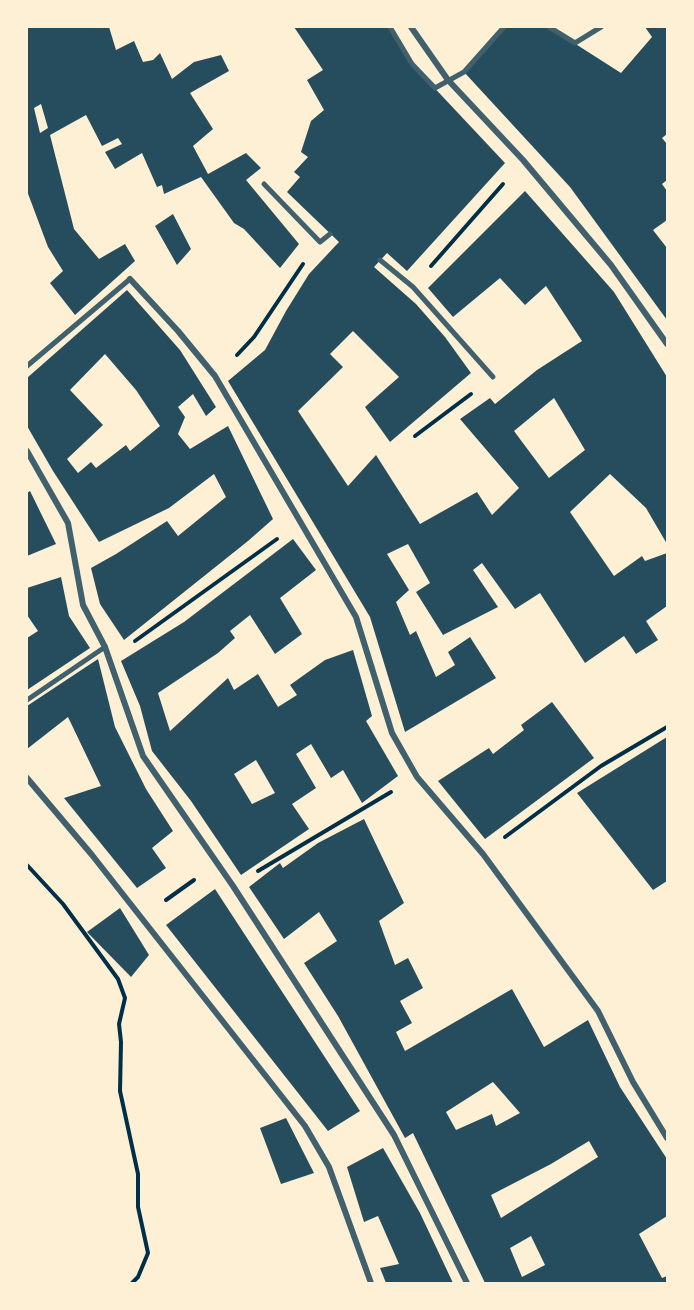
<!DOCTYPE html>
<html>
<head>
<meta charset="utf-8">
<style>
  body { margin:0 }
  #map { position:relative; width:694px; height:1310px; overflow:hidden; background:#fdf0d5; font-family:Figtree,sans-serif }
  canvas { display:block }
  .frame { position:absolute; inset:0; border:28px solid #fdf0d5; pointer-events:none }
</style>
</head>
<body>
<div id="map">
<canvas width="694" height="1310"></canvas>
<div class="frame"></div>
</div>
<script>
const ctx = document.querySelector('canvas').getContext('2d');
ctx.lineJoin = 'round';
function paint(path, color) { ctx.fillStyle = color; ctx.fill(path, 'evenodd'); }
function stroke(path, color, width, dash) { ctx.strokeStyle = color; ctx.lineWidth = width; ctx.lineCap = dash ? 'butt' : 'round'; ctx.setLineDash(dash || []); ctx.stroke(path); }
paint(new Path2D(`
  M27,27H109L116,50L134,41L143,62L153,60L160,53L172,79L194,62L221,55L229,71L190,93L213,129L193,146L208,174L246,153L261,168L246,180L299,244L280,268L244,229L234,223L201,177L164,194L162,185L157,187L142,153L115,169L105,152L122,144L118,138L102,146L86,115L50,135L74,229L99,259L125,244L135,261L75,315L50,283L63,271L48,247L27,191ZM41,104L48,128L40,133L34,108Z
  M294,27H390L412,64L505,163L407,271L387,253L374,267L416,304L445,337L471,373L390,442L365,407L399,377L353,331L330,354L343,367L298,411L348,486L376,455L420,524L477,492L492,515L519,488L460,419L490,398L495,404L537,370L582,341L546,286L525,305L500,278L453,317L428,288L525,191L614,292L667,377V544L646,508L610,474L570,512L614,576L642,556L645,561L667,553V606L646,621L658,640L636,654L624,636L585,663L540,593L515,609L482,563L473,570L498,607L443,635L416,592L430,583L408,544L387,554L409,590L396,602L410,635L416,631L436,677L455,665L448,652L470,637L496,678L405,732L370,617L228,381L265,350L286,311L309,274L339,242L287,192L300,177L294,172L308,157L301,152L311,121L324,110L307,80L323,70ZM554,398L585,450L549,478L514,431Z
  M504,27H549L621,73L652,37L645,27H667V134L662,138L667,144V180L662,184L667,191V220L653,230L667,248V320L570,187L464,72Z
  M173,214L191,249L177,265L155,226Z
  M127,290L180,350L216,407L206,416L193,394L178,407L185,417L178,434L190,449L228,426L273,519L248,541L124,640L100,604L91,568L116,554L167,521L178,536L226,497L214,474L169,508L99,542L53,471L27,426V378ZM105,354L136,390L160,426L130,451L126,445L96,468L91,462L78,473L67,459L103,425L70,390Z
  M30,491L56,544L27,556V493Z
  M293,539L316,570L280,598L302,634L275,654L250,615L230,631L235,638L218,653L158,693L170,731L228,678L234,690L258,674L278,707L297,695L290,685L325,660L353,650L372,716L366,721L398,776L362,803L343,770L331,778L311,744L296,754L316,788L292,804L309,829L241,875L191,801L152,751L140,706L121,661L184,622ZM256,760L275,793L252,804L234,774Z
  M61,577L69,616L90,648L27,690V638L38,631L27,615V588Z
  M98,659L115,727L146,789L173,831L152,848L166,868L137,888L64,798L101,786L68,717L27,749V706Z
  M552,702L594,758L485,839L438,781L489,748L493,754L524,730L521,725Z
  M667,737V881L653,890L577,793Z
  M364,819L404,903L379,921L395,965L408,958L423,988L400,1001L412,1023L396,1032L405,1051L512,989L544,1047L588,1020L620,1087L667,1159V1216L639,1234L662,1278L667,1276V1283H485L413,1133L405,1138L338,1016L304,963L337,941L319,912L284,939L249,887L280,863L283,868L318,843ZM493,1082L520,1113L496,1126L492,1114L456,1130L446,1112ZM589,1141L598,1157L501,1218L491,1195L551,1164ZM531,1236L545,1265L522,1277L510,1248Z
  M215,889L360,1111L328,1131L166,925Z
  M120,908L149,955L131,977L87,932Z
  M286,1118L314,1173L281,1184L260,1128Z
  M383,1148L420,1213L453,1283H386L380,1268L399,1264L378,1216L364,1222L347,1167Z`), '#264d5e');
stroke(new Path2D(`
  M431,266L503,184
  M237,355L254,337L303,264
  M415,436L471,394
  M135,641L277,539
  M505,837L601,766L667,727
  M27,865L63,904L118,979L125,998L119,1024L121,1042L120,1091L138,1174V1207L148,1253L138,1277L132,1283
  M258,871L391,792
  M166,900L194,880`), '#003049', 4);
stroke(new Path2D(`
  M390,27L412,64L435,88L464,72L504,27
  M549,27L575,43L601,27
  M264,184L320,242L330,234
  M380,260L413,287L493,377
  M27,366L130,279
  M27,700L105,647`), '#3f606c', 5);
stroke(new Path2D(`
  M411,27L448,80L523,160L611,265L667,344
  M130,279L178,331L215,376L356,617L392,733L417,777L483,854L598,1011L633,1082L667,1138
  M27,451L68,523L83,605L105,647L143,756L233,886L394,1135L467,1283
  M27,778L92,855L305,1126L329,1167L371,1283`), '#3f606c', 6);
</script>
</body>
</html>
